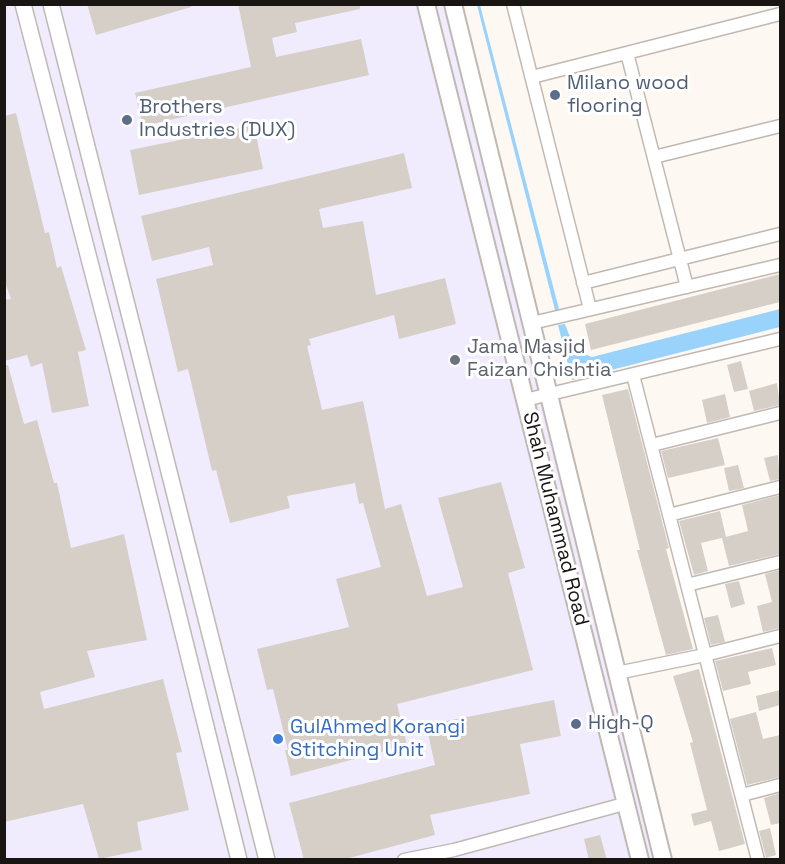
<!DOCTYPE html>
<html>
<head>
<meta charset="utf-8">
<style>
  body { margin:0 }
  #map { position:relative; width:785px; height:864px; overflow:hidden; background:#fef8f3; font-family:"Space Grotesk",sans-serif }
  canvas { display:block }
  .frame { position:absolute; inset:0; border:6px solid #181513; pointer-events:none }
</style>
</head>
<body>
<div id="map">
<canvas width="785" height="864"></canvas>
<div class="frame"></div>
</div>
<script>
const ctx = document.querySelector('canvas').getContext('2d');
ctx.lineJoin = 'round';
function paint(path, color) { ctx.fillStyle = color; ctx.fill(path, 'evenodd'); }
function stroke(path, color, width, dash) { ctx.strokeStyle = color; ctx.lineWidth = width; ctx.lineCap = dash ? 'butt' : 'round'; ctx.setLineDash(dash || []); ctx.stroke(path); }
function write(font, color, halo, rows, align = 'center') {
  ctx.font = font + ' "Space Grotesk",sans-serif'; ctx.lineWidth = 6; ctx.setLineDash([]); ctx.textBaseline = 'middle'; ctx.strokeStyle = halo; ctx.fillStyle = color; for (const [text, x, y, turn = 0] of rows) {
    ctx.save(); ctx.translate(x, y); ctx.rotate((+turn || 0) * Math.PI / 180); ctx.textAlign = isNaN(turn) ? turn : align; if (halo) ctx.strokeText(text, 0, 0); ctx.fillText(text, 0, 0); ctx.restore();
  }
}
paint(new Path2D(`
  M5,5H447L664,859L5,860Z`), '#f0ecfe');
paint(new Path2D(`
  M477,5H480L560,313L556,314Z
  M780,309V327L572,380L558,325L565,324C571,340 575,350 592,357Z`), '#99d3fc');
paint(new Path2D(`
  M87,4H191V7L96,35Z
  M238,4H360V9L295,23L297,32L272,38L276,57L361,39L369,75L143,126L135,93L251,67Z
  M16,113L45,233L49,232L57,268L61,266L86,350L78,352L89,406L52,413L42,363L31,367L27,355L4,361V300L11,299L4,279V116Z
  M254,125L263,169L139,195L130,150Z
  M404,153L412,188L319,209L323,228L363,221L376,295L445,278L456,324L399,339L394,315L309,339L311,345L307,346L322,410L363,401L385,509L401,504L427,596L463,587L438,498L501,482L525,568L508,573L533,670L397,704L407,745L291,776L285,750H288L273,689L267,690L257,649L349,627L336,579L381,567L363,503L359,504L355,483L287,496L290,508L230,523L216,470L212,471L188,369L178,372L156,279L213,265L209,247L152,261L141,216Z
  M780,274V302L591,350L585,324Z
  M741,361L748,389L734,392L727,365Z
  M8,365L24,424L37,420L54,483H57L71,548L124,534L147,640L87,651L95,677L40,692L44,709L163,679L182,752L176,753L189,810L137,822L142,850L99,859L83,804L4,822V366Z
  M777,383L780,405L754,411L749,391Z
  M628,389L669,548L666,549L693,649L666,655L637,550H640L602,395Z
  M725,394L730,417L707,423L702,400Z
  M718,438L725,465L668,478L661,451Z
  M778,455L780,479L770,481L764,458Z
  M738,465L744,488L729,491L724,468Z
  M780,495V554L729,566L722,538L748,531L742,505Z
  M720,511L726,537L701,543L708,571L694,575L679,521Z
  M780,570V628L763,632L757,606L772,602L765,574Z
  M739,581L745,604L731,608L725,584Z
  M718,615L725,642L711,645L704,618Z
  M772,648L776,665L748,672L751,684L723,691L715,661Z
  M699,669L745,844L719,851L711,821L694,826L691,814L707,810L690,743L693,742L673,676Z
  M780,690V705L759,711L756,696Z
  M554,700L561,736L520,744L530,794L430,815L435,835L342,860H304L289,803L435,765L426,725Z
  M756,712L763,739L780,735V777L747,785L730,719Z
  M780,793V823L771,825L764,798Z
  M770,828L776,855L766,858L759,831Z
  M600,835L607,860H589L584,839Z`), '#d6cfc8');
const minor = new Path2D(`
  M513,4L590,309
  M627,53L687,287
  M532,77L780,14
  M654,157L780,126
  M583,283L780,234
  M532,323L780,265
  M633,375L758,860
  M525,400L780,339
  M652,445L780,413
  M669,515L780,487
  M687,585L780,562
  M617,673L705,655L780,636
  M742,795L780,785
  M404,860L454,850L624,804`);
const tertiary = new Path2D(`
  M23,4L113,351L239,860
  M51,4L267,860`);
const secondary = new Path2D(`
  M426,4L640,860
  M453,4L663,860`);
stroke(minor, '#c0b9b3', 15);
stroke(tertiary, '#c0b9b3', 18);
stroke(secondary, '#c0b9b3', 20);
stroke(minor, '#fff', 12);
stroke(tertiary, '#fff', 15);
stroke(secondary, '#fff', 16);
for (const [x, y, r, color] of [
  [555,95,6,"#5c6f8a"],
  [127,120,6,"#5c6f8a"],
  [455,360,6,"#6b7280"],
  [576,724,6,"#5c6f8a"],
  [278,739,6,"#3f7fe0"]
]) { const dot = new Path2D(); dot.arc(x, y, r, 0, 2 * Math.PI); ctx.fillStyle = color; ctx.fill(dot); stroke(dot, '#fff', 2); }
write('20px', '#4e5e75', '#fff', [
  ["Milano wood",567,84],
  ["flooring",567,107],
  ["Brothers",139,108],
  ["Industries (DUX)",139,131],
  ["High-Q",588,724]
], 'left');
write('20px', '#5b616d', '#fff', [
  ["Jama Masjid",467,348],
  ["Faizan Chishtia",467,371]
], 'left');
write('20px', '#181513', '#fff', [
  ["Shah Muhammad Road",555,519,76]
]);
write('20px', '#366cbe', '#fff', [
  ["GulAhmed Korangi",290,728],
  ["Stitching Unit",290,751]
], 'left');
</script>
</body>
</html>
